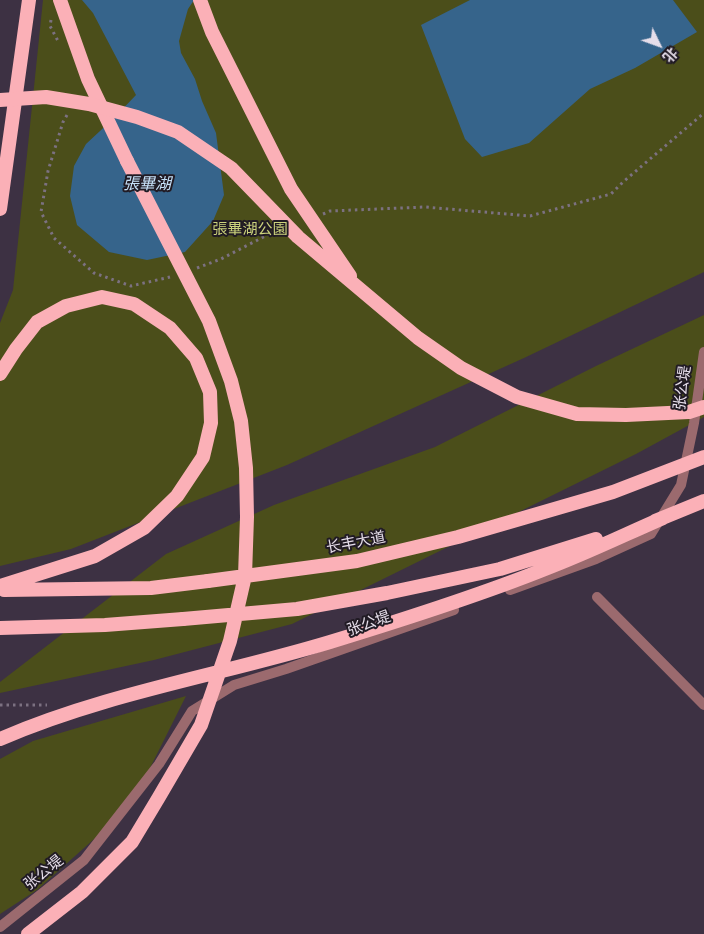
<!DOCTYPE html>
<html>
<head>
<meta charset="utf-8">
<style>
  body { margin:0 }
  #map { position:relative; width:704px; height:934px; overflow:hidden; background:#3d3143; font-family:"Space Grotesk","Noto Sans SC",sans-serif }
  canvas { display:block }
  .north { position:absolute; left:634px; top:20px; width:50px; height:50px; -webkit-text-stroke:4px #211b24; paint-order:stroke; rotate:132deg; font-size:14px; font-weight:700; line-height:20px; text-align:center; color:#e6deea }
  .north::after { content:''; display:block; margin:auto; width:18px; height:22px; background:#e6deea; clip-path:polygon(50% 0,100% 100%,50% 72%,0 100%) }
</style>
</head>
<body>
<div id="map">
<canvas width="704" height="934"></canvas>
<div class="north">北</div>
</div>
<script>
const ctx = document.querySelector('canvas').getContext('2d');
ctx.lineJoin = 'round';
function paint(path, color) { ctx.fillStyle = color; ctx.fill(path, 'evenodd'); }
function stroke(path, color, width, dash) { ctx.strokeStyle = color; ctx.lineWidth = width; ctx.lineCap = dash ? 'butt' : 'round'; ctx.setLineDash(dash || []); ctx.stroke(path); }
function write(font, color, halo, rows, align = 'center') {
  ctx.font = font + ' "Space Grotesk","Noto Sans SC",sans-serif'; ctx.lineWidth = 4; ctx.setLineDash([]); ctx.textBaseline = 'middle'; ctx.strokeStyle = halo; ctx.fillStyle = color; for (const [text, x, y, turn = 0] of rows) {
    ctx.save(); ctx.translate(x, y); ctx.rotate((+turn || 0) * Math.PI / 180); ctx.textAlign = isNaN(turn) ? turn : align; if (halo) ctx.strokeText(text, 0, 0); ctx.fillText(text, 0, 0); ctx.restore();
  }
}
paint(new Path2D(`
  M43,0H704V272L524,358L287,465L71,549L0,566V323L13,290Z
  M704,315V417L636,454L292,624L154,660L0,693V682L166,554L274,505L435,447L596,366Z
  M186,696L131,806L37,890L0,914V759L33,741Z`), '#4b4e1a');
paint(new Path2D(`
  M82,0H194L188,9L179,41L181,53L195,79L202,101L216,133L224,195L213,221L185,252L147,260L109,252L77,225L70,196L74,166L86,144L114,118L136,95L93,13Z
  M470,0H673L697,32L635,68L590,89L529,143L482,157L465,139L421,25Z`), '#36648b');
stroke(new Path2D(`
  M51,20L50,26L58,41
  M67,115L63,122L48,171L41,212L54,238L94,273L131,286L170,277
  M323,214L330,211L425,207L530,216L611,194L623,182L704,113
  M197,268L221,259L273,232
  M0,705H47`), '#7c7181', 3, [2.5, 4]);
stroke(new Path2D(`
  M597,597L704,705`), '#9b6a6e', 10);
stroke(new Path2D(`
  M510,590L596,559L651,534L681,485L694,423L704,352
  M0,927L84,860L159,764L192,711L234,685L286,669L454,610`), '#9b6a6e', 10);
stroke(new Path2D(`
  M60,0L88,79L127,161
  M0,209L29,0
  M0,374L16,349L37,322L66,306L102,297L134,304L170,328L196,358L210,392L211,423L203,457L177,496L144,528L95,556L0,586
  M4,590L151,588L208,581
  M0,628L105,625L183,619`), '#fbb0b7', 14);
stroke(new Path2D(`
  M200,0L212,32L291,189L350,276
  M0,100L46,97L89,104L137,117L178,132L231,168L298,237L418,338L461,368L517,397L577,414L626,415L689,412L704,407
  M655,521L704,501
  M208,581L357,561L458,537L613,492L704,457
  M183,619L297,609L387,593L500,569L596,539
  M0,739C106,693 221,675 330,642C402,620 475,597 545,569C585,554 624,535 663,518
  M28,934L82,892L132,842L159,797L201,725L230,641L245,576L247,517L246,468L241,421L231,381L209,321L127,161`), '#fbb0b7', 14);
write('15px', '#ccd37c', '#211b24', [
  ["張畢湖公園",250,230]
]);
write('15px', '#e6deea', '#211b24', [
  ["张公堤",683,388,-82],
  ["长丰大道",356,543,-11],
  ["张公堤",369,624,-20],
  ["张公堤",44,873,-39]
]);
write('italic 16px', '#c6e1f9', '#211b24', [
  ["張畢湖",147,185]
]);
</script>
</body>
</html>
